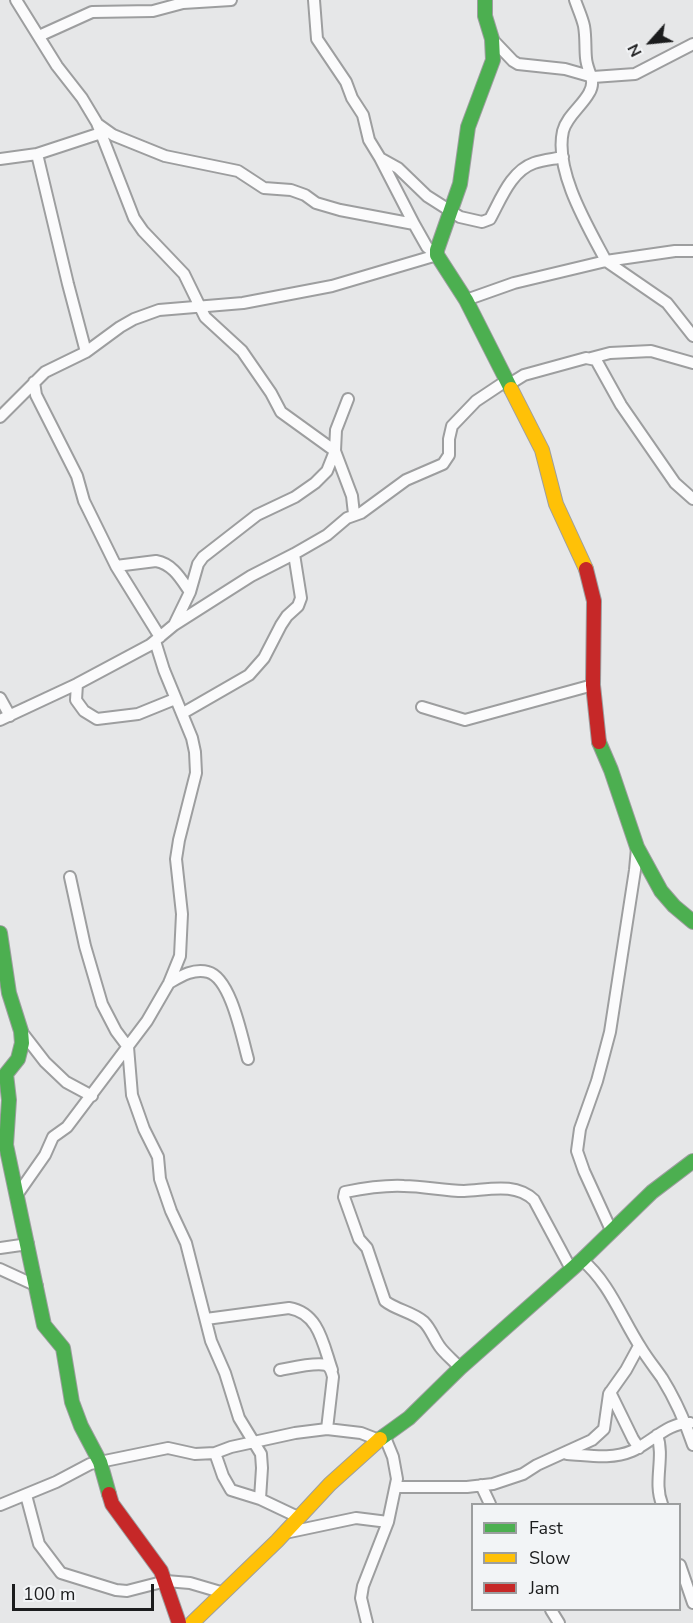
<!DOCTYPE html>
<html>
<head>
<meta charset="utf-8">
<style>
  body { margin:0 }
  #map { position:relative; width:693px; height:1623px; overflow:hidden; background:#e6e7e8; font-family:"Nunito Sans",sans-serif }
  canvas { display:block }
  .legend { position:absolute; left:471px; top:1503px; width:210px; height:108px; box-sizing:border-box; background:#f2f4f6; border:2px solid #9c9e9f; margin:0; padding:8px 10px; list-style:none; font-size:18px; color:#1b1c1d }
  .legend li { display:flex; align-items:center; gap:12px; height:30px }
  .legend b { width:30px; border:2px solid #9c9e9f }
  .north { position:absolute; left:621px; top:12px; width:60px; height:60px; -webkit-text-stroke:4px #f2f4f6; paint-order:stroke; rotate:243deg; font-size:16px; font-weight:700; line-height:24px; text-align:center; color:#1b1c1d }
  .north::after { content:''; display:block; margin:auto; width:21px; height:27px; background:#1b1c1d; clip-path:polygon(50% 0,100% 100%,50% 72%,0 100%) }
  .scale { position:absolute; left:12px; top:1584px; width:142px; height:27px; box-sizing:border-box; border:3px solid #1b1c1d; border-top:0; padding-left:8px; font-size:18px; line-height:21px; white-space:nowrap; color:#1b1c1d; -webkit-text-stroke:4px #f2f4f6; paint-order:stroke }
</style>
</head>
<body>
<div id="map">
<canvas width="693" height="1623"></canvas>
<ul class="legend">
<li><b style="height:8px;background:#4caf50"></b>Fast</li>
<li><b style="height:8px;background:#ffc107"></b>Slow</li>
<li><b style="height:8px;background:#c62828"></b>Jam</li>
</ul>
<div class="north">N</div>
<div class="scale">100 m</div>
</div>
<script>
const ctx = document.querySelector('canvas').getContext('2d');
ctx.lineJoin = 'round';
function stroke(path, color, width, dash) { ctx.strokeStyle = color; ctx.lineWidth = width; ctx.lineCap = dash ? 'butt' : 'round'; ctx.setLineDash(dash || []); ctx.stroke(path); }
const street = new Path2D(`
  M16,0L57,66L82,98L97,123L134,218L143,231L184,274L205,317L242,351L271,393L281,412L335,451L352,496L354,514
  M314,0L317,39L346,82L352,98L363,115L369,140L380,158L398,168L427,196L460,217L482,222L490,219C501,199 511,171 534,163C543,160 554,159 563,157
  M575,0C578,9 582,17 584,26C586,37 585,48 586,58C587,72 597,80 589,93C582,106 567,116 563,131C554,171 588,227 606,261L675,251H693
  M39,36L92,12L153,11L183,3L231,0
  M492,39L513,61L518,64L565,69L593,77L635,74L693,44
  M99,125L113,135L165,156L238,171L264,188L291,190L305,195L316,203L340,210L414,224L427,247L437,255
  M37,154L68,284L86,352
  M380,158L414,224
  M0,159L37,154L101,133
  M466,300L514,283L606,261L667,303L693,336
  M591,358L610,353L651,351L693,363
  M34,382L36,395L77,476L84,501L116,566L160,637
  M508,385L524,375L586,358L596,360L621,405L675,483L693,499
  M0,417L45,372L86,352L120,327L134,319L159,310L243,303L332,286L437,255
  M116,566L156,561C173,564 181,579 190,592
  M174,625L190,592L198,564L203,557L257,515L295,497L315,483L327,471L335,451L336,430L348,399
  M77,684L76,700L84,711L97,719L138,714L175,699
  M0,698L10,716
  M422,707L465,720L593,685
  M183,713L249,675L264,658L281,625L287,616L298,606L301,598L294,554
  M0,720L77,684L150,645L174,625L251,576L294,554L327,535L347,518L361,513L406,480L443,464L449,455V439L452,426L476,401L506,381
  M70,877L85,946L102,1004L116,1031L128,1047L132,1095L144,1129L158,1157L160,1179L171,1211L186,1243L211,1341L225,1373L239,1418L261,1454L262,1468L260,1499
  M169,983C181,976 194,968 208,972C231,978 242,1038 248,1059
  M21,1031L45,1062L66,1082L92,1096
  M17,1195L45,1155L53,1137L67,1127L147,1021L169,983L180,956L182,914L176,859L179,840L196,773L195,752L192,738L164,670L155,641
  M611,1230L584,1171L577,1151L580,1129L597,1081L610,1032L635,870L637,848
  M0,1248L28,1244
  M582,1260C609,1282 622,1319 641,1348C647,1358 655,1368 662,1378C675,1399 685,1421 693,1445
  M0,1269L37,1286
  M206,1319L289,1308C319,1313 323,1344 332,1370
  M460,1368C454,1361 445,1354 440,1347C434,1339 431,1329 424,1322C413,1312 396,1310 385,1301L367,1248L359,1239L344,1197L345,1192C365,1188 384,1185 404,1186C424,1186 444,1191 464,1191C488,1190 515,1182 534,1200L571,1269
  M280,1370C291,1368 315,1362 326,1365C331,1367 332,1373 333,1377L327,1429
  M610,1392L633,1439L639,1448
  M657,1435C665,1457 653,1482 662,1504
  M215,1453L223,1476L231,1490L260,1499L298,1517
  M567,1454C588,1455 611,1460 632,1451C649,1444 670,1421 690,1423
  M481,1485L490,1504
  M397,1487H467L493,1484L523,1474L537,1465L592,1440L604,1429L609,1394L626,1370L639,1346
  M26,1495L39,1544L61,1573L116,1590L127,1591L166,1581L190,1583L224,1593
  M0,1505L56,1482L90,1464L168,1448L195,1454L215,1453L231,1447L295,1433L327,1429L361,1433L379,1440
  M285,1533L356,1518L388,1522
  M680,1565L693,1603
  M551,1610L559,1623
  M367,1623L361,1598L363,1586L388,1522L397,1479L393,1457L384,1435`);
const fast = new Path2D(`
  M485,0V16L492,39L493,60L468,127L460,184L437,250V255L466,300L511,389
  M599,742L611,770L637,847L661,891L674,906L693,922
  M0,933L9,993L21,1031L22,1043L18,1059L6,1074L9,1100L6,1145L44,1325L63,1348L72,1402L81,1426L100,1462L109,1494
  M380,1439L409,1418L460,1368L582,1260L652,1192L693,1161`);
const slow = new Path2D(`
  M511,389L542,450L556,504L586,569
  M192,1623L277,1541L330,1484L380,1439`);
const jam = new Path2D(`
  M586,569L594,601L593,685L599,742
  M109,1494L112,1504L161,1571L179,1623`);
stroke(street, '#9d9e9f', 14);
stroke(fast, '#9d9e9f', 16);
stroke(slow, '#9d9e9f', 16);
stroke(jam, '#9d9e9f', 16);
stroke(street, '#fbfbfc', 10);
stroke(fast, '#4caf50', 14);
stroke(slow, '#ffc107', 14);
stroke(jam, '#c62828', 14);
</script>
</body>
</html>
